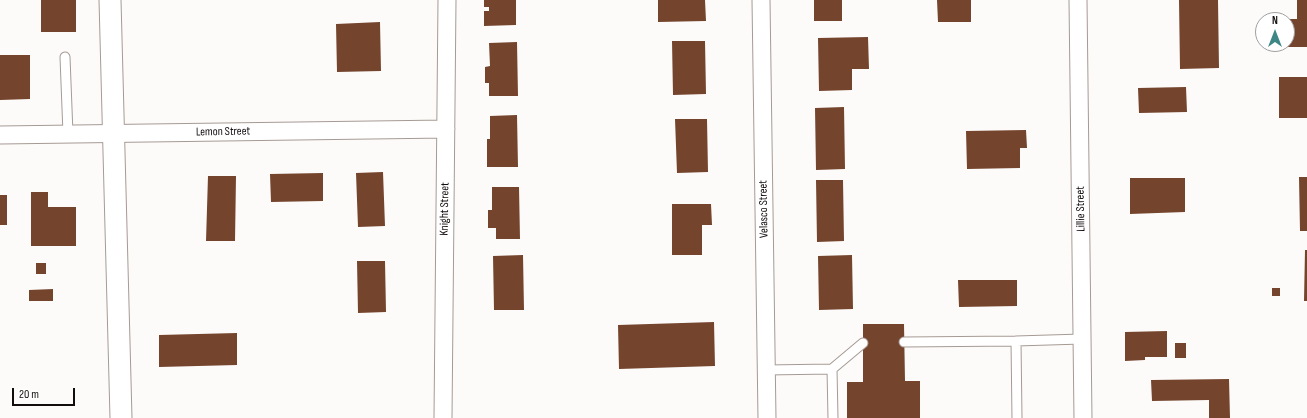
<!DOCTYPE html>
<html>
<head>
<meta charset="utf-8">
<style>
  body { margin:0 }
  #map { position:relative; width:1307px; height:418px; overflow:hidden; background:#fdfbf9; font-family:"Sofia Sans Condensed",sans-serif }
  canvas { display:block }
  .north { position:absolute; left:1255px; top:12px; width:40px; height:40px; box-sizing:border-box; background:#fff; border:1px solid #a09e9e; border-radius:50%; rotate:0deg; font-size:11px; font-weight:700; line-height:16px; text-align:center; color:#120d0c }
  .north::after { content:''; display:block; margin:auto; width:14px; height:18px; background:#3f8787; clip-path:polygon(50% 0,100% 100%,50% 72%,0 100%) }
  .scale { position:absolute; left:12px; top:388px; width:63px; height:18px; box-sizing:border-box; border:2px solid #120d0c; border-top:0; padding-left:5px; font-size:12px; line-height:14px; white-space:nowrap; color:#120d0c; -webkit-text-stroke:3px #fff; paint-order:stroke }
</style>
</head>
<body>
<div id="map">
<canvas width="1307" height="418"></canvas>
<div class="north">N</div>
<div class="scale">20 m</div>
</div>
<script>
const ctx = document.querySelector('canvas').getContext('2d');
ctx.lineJoin = 'round';
function paint(path, color) { ctx.fillStyle = color; ctx.fill(path, 'evenodd'); }
function stroke(path, color, width, dash) { ctx.strokeStyle = color; ctx.lineWidth = width; ctx.lineCap = dash ? 'butt' : 'round'; ctx.setLineDash(dash || []); ctx.stroke(path); }
function write(font, color, halo, rows, align = 'center') {
  ctx.font = font + ' "Sofia Sans Condensed",sans-serif'; ctx.lineWidth = 4; ctx.setLineDash([]); ctx.textBaseline = 'middle'; ctx.strokeStyle = halo; ctx.fillStyle = color; for (const [text, x, y, turn = 0] of rows) {
    ctx.save(); ctx.translate(x, y); ctx.rotate((+turn || 0) * Math.PI / 180); ctx.textAlign = isNaN(turn) ? turn : align; if (halo) ctx.strokeText(text, 0, 0); ctx.fillText(text, 0, 0); ctx.restore();
  }
}
paint(new Path2D(`
  M41,0H76V32H41Z
  M484,0H516V25L484,26V11H489V7H484Z
  M658,0H705L706,21L658,22Z
  M814,0H842V21H814Z
  M937,0H971V22H938Z
  M1179,0H1218L1219,68L1180,69Z
  M1297,0H1307V47H1287V19H1297Z
  M380,22L381,71L337,72L336,24Z
  M868,37L869,69H852V90L819,91L818,38Z
  M672,41H705L706,94L673,95Z
  M517,42L518,96H489V83H485V67L490,66L489,43Z
  M0,55H30V99L0,100Z
  M1279,77H1307V118H1279Z
  M1186,87L1187,112L1139,113L1138,88Z
  M844,107L845,169L816,170L815,108Z
  M517,115L518,167H487V139H490V116Z
  M675,119H707L708,172L677,173Z
  M1026,130L1027,148H1020V168L967,169L966,131Z
  M383,172L385,226L358,227L356,173Z
  M323,173V201L271,202L270,174Z
  M208,176H236L235,241H206Z
  M1299,177H1307V231H1300Z
  M1130,178H1185V212L1130,214Z
  M816,180H843L844,241L817,242Z
  M492,187H519L520,239H496V228H488V210H492Z
  M31,192H48V207H76V246H31Z
  M0,195H7V225H0Z
  M672,204H711L712,225H702V255H672Z
  M1305,250H1307V301H1304Z
  M523,255L524,310H494L493,256Z
  M852,255L853,309L819,310L818,256Z
  M357,261H385L386,312L358,313Z
  M36,263H46V274H36Z
  M958,280H1017V306L959,307Z
  M1272,288H1280V296H1272Z
  M53,289V301H29V290Z
  M714,322L715,366L619,369L618,325Z
  M863,324H904L905,381H920V418H847V382H863Z
  M1167,331V357H1145V360L1125,361V332Z
  M237,333V365L159,367V335Z
  M1175,343H1186V358H1175Z
  M1229,379L1230,418H1209V400L1152,401L1151,380Z`), '#74442d');
const service = new Path2D(`
  M65,57L68,134
  M904,342L1016,341
  M832,369L863,343
  M766,370L832,369L833,418
  M1017,418L1016,341L1082,339`);
const minor = new Path2D(`
  M761,0L767,418
  M1078,0L1083,418
  M0,135L446,129
  M443,418L447,0`);
const tertiary = new Path2D(`
  M110,0L121,418`);
stroke(service, '#a69a95', 11);
stroke(minor, '#a69a95', 19);
stroke(tertiary, '#a69a95', 23);
stroke(service, '#fff', 9);
stroke(minor, '#fff', 17);
stroke(tertiary, '#fff', 21);
write('12px', '#120d0c', '#fff', [
  ["Lemon Street",223,132,-1],
  ["Knight Street",445,209,-89],
  ["Velasco Street",764,209,-91],
  ["Lillie Street",1081,209,-91]
]);
</script>
</body>
</html>
